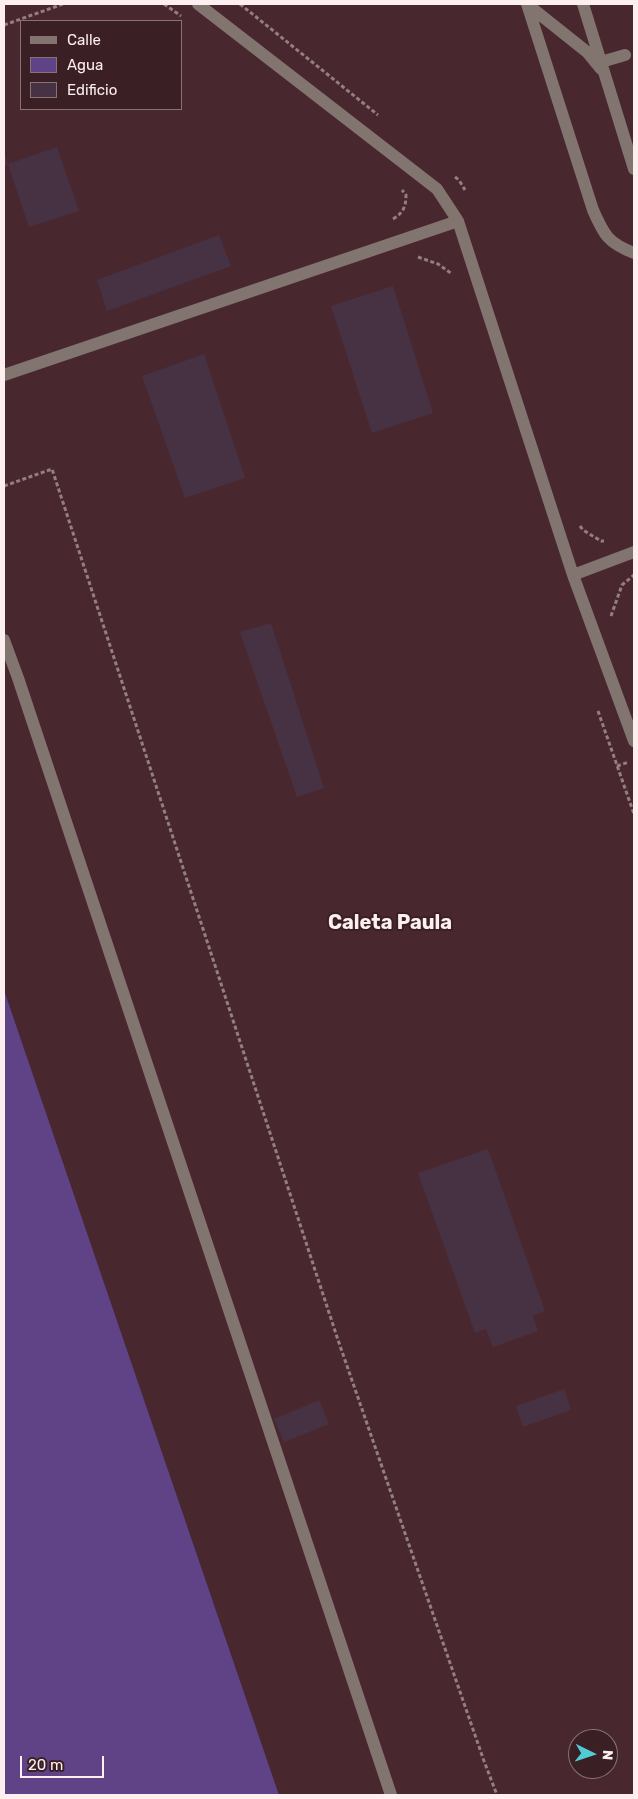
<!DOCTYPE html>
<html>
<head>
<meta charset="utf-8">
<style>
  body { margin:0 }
  #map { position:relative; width:638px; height:1799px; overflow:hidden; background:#3a2025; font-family:Rubik,sans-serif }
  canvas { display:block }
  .frame { position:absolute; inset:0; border:5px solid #fdeef0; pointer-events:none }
  .legend { position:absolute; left:20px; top:20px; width:162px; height:90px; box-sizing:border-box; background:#3a2025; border:1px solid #887276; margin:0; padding:6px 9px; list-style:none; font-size:15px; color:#fdeef0 }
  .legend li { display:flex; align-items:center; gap:10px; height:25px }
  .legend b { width:25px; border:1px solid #887276 }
  .north { position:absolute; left:568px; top:1729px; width:50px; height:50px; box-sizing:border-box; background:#3a2025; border:1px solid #887276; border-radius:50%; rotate:94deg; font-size:14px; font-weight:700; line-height:20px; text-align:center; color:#fdeef0 }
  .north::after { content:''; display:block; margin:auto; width:18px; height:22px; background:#51ccd5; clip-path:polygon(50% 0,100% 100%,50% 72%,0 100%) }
  .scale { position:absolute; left:20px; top:1756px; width:84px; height:22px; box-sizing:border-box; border:2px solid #fdeef0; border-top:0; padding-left:6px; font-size:15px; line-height:18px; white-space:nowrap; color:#fdeef0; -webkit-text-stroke:4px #3a2025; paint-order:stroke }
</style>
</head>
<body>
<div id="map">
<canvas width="638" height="1799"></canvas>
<div class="frame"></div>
<ul class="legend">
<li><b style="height:6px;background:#82746f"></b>Calle</li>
<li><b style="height:14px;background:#5f4386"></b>Agua</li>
<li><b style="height:14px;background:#473243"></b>Edificio</li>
</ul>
<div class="north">N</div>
<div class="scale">20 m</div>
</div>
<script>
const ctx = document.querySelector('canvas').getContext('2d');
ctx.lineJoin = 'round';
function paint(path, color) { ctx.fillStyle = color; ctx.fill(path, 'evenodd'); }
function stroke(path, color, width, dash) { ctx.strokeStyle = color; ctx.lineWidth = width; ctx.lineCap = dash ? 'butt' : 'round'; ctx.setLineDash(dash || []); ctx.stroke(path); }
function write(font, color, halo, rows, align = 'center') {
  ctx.font = font + ' Rubik,sans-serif'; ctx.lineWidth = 4; ctx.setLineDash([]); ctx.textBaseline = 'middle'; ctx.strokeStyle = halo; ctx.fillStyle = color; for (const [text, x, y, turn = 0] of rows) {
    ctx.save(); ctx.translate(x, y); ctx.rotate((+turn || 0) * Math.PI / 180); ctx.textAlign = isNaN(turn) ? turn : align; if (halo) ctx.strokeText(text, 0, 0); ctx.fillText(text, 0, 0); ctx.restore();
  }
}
paint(new Path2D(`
  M4,4H634V1795H279L4,990ZM21,21H181V109H21ZM578,1739H608V1769H578Z`), '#49272e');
paint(new Path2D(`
  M4,990L279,1795H4Z`), '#5f4386');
paint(new Path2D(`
  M57,147L79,211L29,227L8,164Z
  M4,152L8,164L4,166Z
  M219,235L231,266L107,311L97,280Z
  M393,286L433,413L372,433L331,306Z
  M204,354L245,478L185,498L142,376Z
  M271,623L324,788L297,797L240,632Z
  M488,1149L545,1311L533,1316L538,1331L493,1347L486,1329L475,1333L418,1173Z
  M564,1389L571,1410L523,1427L516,1406Z
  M319,1400L329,1424L284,1442L274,1419Z`), '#473243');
stroke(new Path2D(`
  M164,4L181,16
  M240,4L378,115
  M4,25L63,4
  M455,177L459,180L465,190
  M393,219C403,213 406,207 406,195L402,190
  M418,257L438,264L452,274
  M4,486L52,469L338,1340L484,1761L497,1795
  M580,526L583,530L601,541H604
  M611,616L622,585L634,575
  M598,711L634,814
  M617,766L629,762`), '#937e81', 3, [4, 2.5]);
stroke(new Path2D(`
  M198,4L437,189L458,221L573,575L634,741
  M527,4L593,210C604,235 608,243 634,253
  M583,4L634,169
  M528,5L587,52L601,69
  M601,62L625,55
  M4,375L458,221
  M573,575L634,552
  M4,640L18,678L391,1795`), '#82746f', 12);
write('bold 20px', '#fdeef0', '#3a2025', [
  ["Caleta Paula",390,923]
]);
</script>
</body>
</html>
